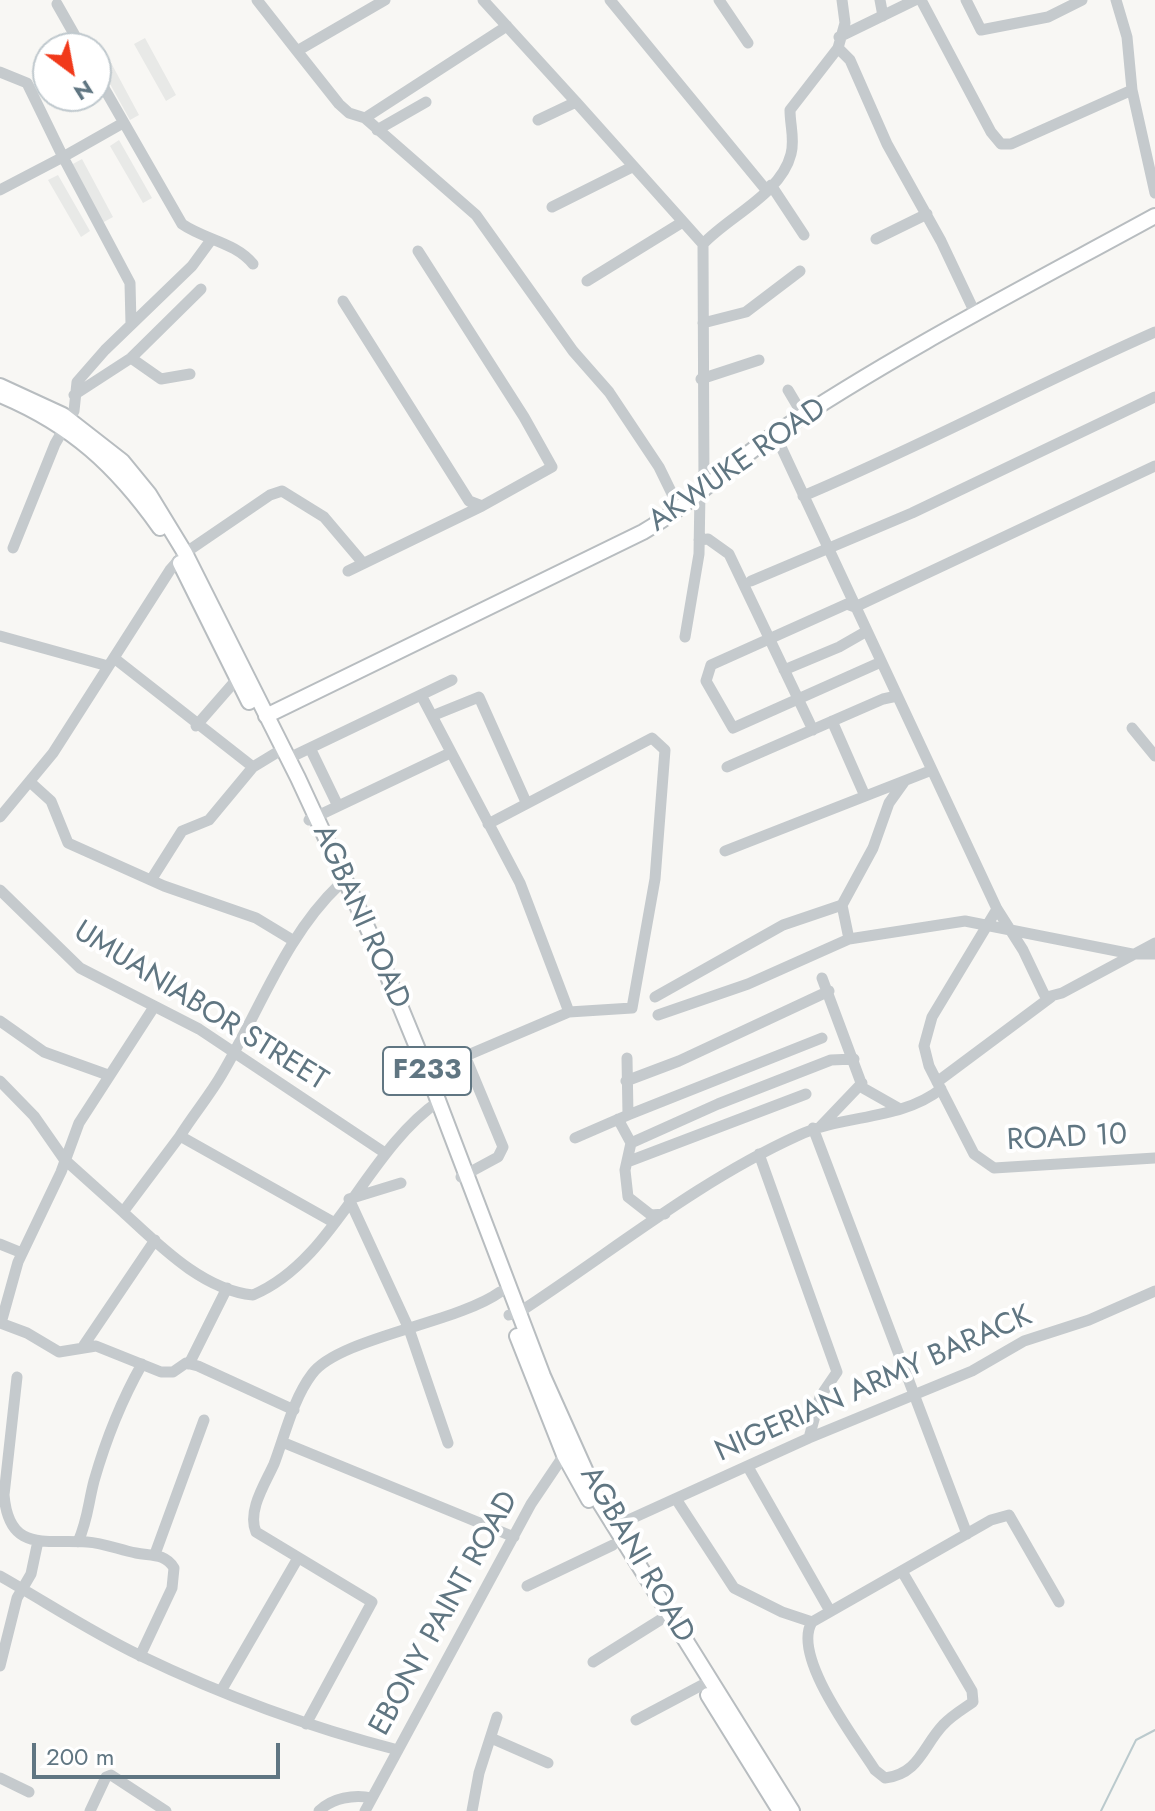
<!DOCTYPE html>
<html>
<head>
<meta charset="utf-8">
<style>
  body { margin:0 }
  #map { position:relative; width:1155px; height:1811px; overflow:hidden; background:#f8f7f4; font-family:Jost,sans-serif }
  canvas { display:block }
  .north { position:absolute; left:32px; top:32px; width:80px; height:80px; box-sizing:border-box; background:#fff; border:2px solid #bfc8cd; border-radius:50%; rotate:148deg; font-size:22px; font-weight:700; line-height:32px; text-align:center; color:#607682 }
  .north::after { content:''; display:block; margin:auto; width:28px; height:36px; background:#f1391a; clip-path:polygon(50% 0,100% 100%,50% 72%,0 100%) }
  .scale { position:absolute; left:32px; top:1743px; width:248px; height:36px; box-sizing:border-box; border:4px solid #607682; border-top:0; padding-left:10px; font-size:24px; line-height:28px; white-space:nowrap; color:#607682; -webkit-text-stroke:6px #fff; paint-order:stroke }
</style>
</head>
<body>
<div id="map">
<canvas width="1155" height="1811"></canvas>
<div class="north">N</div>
<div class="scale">200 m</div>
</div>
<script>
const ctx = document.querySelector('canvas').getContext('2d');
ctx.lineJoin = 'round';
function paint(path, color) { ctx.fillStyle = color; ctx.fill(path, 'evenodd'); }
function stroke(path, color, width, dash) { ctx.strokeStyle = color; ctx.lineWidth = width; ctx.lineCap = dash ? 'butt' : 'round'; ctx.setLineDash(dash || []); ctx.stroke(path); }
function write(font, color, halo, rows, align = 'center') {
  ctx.font = font + ' Jost,sans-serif'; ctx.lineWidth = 8; ctx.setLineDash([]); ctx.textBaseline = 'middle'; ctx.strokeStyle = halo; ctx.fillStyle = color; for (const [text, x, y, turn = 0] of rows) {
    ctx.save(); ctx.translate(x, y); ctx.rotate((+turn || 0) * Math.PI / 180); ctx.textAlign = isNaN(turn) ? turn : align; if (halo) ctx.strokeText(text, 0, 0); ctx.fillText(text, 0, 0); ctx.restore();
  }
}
paint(new Path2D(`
  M145,38L176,95L166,101L134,44Z
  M109,59L139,115L130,120L99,64Z
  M119,140L152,198L143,203L110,146Z
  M82,159L113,217L102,223L71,165Z
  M58,175L90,231L81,237L48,180Z`), '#e8e9e7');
stroke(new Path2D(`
  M1101,1811L1136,1740L1155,1730`), '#bbcacd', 2);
const major = new Path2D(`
  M0,386L63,415L122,461L149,494L185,553L298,778L373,940L428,1074L543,1376L600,1503L792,1811
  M0,395C72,425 116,466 160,528
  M180,563L249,702
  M266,716L643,532C691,504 729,465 775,434C896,353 1027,286 1155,216
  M517,1336L564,1455L589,1500
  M708,1695L780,1811`);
stroke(major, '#b8bdc0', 18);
stroke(new Path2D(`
  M257,0L297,51
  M385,0L297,51L339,104L349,113L365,118L476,215L573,351L609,392L659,467L680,510
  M483,0L576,102
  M610,0L767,191
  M719,0L748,43
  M842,0L845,23L838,48L850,60L887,144L941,241L976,315
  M880,0L883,16
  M921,0L991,132L1001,144H1011L1132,90
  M966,0L981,30L1048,17L1082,0
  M1116,0L1127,37L1132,90L1155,193
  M57,4L82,48
  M839,37L915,0
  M0,72L27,83L63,157L0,190
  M96,74L182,224C205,240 235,242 253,264
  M365,118L507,26
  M538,120L576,102L703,244
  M123,123L63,157L130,283L131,324
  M377,130L426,102
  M771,185L804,235
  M552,207L632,167
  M876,239L927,214
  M587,281L681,223
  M343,301L469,501L482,506
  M703,323L746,312L800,271
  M131,358L161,379L190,374
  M701,379L759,360
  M788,390L804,417
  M74,395L131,358L201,289
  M775,434L997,909L1023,950L1044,994L1047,997L1062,993L1155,943
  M704,488L703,244C729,216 781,194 791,154C795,139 790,126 790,110L838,48
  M803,496C922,446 1037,384 1155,332
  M699,540L708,539L729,554L813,730
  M13,548L55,444L74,411L77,382L105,350L192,266L211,240
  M348,571L482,506L552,467L524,417L418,251
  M751,581L912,513L1155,397
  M0,636L108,666
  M685,637L699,554L700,492
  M114,658L253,767
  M881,662L733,728L706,681L711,665L847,604L855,607L1155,466
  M784,670L839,647L867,631
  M421,695L520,883L569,1012
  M432,716L479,697L526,802
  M832,721L865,796
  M196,726L237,679
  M1132,728L1155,756
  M310,748L338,806
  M287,759L452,680
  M727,767L883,699L897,696
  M30,782L51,801L68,843L164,886L256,918L294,941
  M0,817L53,753L170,570L185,553L270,495L282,491L324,517L363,563
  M309,820L450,753
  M725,851L932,770
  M151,880L182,831L209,820L253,767L276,753
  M0,890L80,968L199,1029L385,1153
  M997,909L932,1017L924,1046L929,1066L974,1154L994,1168L1155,1158
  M849,939L965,921L1132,954H1155
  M822,978L863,1088L900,1109
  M655,997L783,925L842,905L873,848L889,803L904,782
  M658,1015L748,984L849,939L842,905
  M0,1021L44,1052L108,1075
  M421,1075L569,1012L632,1008L655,879L665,750L652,738L488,824
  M0,1081L34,1116L64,1159L123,1212
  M626,1081L679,1061L829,991
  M937,1082L1051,997
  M628,1115L822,1038
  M618,1119L631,1143L625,1170L628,1197L651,1215L665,1214
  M820,1127L862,1083
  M813,1128L967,1534
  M180,1136L123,1212C158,1244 202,1290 253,1295C334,1261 366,1151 439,1101
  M575,1138L628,1115L627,1058
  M631,1143L718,1104L831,1060L854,1059
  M759,1154L837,1372L820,1397L809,1438
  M627,1162L806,1094
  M461,1177L498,1157L503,1147L466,1058
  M401,1183L349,1199L409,1329L448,1443
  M333,1222L180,1136C193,1115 210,1095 222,1074C260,1010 285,936 340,884
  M0,1244L22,1253
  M509,1315L518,1313C609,1254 698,1181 797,1136C843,1114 900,1121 941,1089
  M0,1323L27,1333L59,1352L96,1346L161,1372H173L186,1363L198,1366L294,1410
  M1,1323L18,1262L61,1172L79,1123L154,1007
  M84,1345L155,1240
  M189,1364L227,1288
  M17,1377L4,1495C9,1553 45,1539 87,1542C104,1543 120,1550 136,1553C151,1556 165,1553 174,1568L172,1588L140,1656
  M282,1442L514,1537
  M748,1467L830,1611
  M676,1499L734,1588L782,1612L812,1622
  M613,1527L809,1438L972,1371L1024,1341L1089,1320L1155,1291
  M78,1542C88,1519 88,1504 94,1481C106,1439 120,1403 142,1364
  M155,1554L204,1420
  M903,1573L972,1691L973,1702C963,1709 951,1716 943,1725C923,1746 919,1774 885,1778L875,1770C856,1740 791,1656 812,1622L991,1520L1009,1515L1059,1602
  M0,1576C46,1602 91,1632 139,1655C222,1695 308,1727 398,1750
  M527,1586L613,1545
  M593,1662L660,1620
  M0,1666L17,1598L31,1574L38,1541
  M221,1691L298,1558
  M636,1720L702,1685
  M306,1724L372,1602L256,1532C247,1511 265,1484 274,1464C285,1435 293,1399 312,1374C338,1338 457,1323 500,1292
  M491,1738L548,1763
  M0,1778L29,1792
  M90,1811L106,1777L111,1775L166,1811
  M319,1811C332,1798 354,1794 372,1798
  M365,1811L531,1504L564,1455L570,1451
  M472,1811L479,1773L497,1717`), '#c5cacd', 11);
stroke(major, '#fff', 14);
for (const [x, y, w] of [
  [427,1071,88]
]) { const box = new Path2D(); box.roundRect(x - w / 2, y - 24, w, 48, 6); ctx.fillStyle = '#fff'; ctx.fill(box); stroke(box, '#607682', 2); }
write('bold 28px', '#607682', null, [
  ["F233",427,1071]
]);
write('30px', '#607682', '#fff', [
  ["AKWUKE ROAD",738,466,-35],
  ["AGBANI ROAD",360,917,66],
  ["UMUANIABOR STREET",200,1007,32],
  ["ROAD 10",1067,1139,-3],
  ["NIGERIAN ARMY BARACK",874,1385,-24],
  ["AGBANI ROAD",636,1555,60],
  ["EBONY PAINT ROAD",445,1614,-61]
]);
</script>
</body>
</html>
